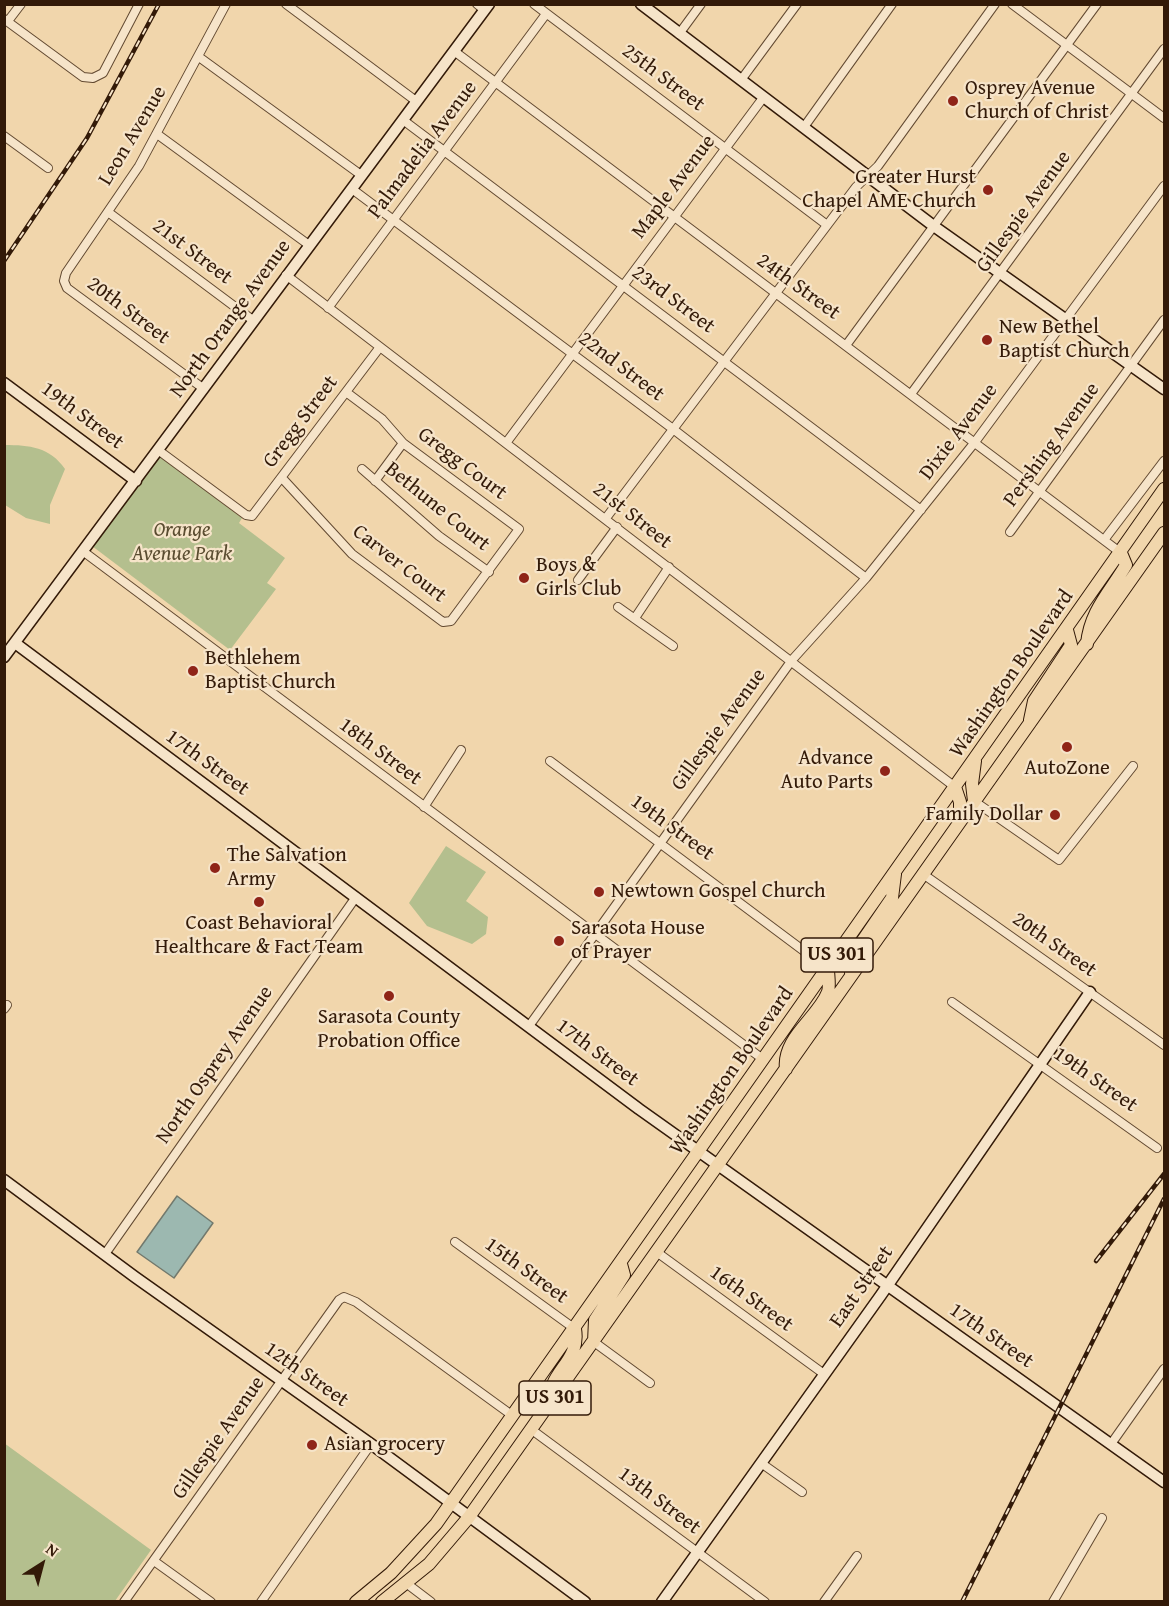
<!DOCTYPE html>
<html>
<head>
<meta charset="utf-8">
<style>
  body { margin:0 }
  #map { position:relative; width:1169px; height:1606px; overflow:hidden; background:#f1d6ac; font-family:"Gentium Book Plus",serif }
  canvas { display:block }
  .frame { position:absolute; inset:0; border:6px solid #331a08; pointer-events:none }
  .north { position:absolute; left:12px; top:1534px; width:60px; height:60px; -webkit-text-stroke:4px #f6e4c9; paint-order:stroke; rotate:36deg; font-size:16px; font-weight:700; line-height:24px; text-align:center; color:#331a08 }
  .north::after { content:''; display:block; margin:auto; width:21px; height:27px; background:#331a08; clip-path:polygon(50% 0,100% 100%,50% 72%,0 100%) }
</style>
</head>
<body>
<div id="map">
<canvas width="1169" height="1606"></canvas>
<div class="frame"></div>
<div class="north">N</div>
</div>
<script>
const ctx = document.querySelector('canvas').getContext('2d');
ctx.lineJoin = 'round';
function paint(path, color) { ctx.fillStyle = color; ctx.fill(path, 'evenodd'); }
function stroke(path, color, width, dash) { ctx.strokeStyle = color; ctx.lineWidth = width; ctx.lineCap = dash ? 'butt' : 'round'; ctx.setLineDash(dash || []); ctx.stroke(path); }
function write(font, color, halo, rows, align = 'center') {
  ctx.font = font + ' "Gentium Book Plus",serif'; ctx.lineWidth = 4.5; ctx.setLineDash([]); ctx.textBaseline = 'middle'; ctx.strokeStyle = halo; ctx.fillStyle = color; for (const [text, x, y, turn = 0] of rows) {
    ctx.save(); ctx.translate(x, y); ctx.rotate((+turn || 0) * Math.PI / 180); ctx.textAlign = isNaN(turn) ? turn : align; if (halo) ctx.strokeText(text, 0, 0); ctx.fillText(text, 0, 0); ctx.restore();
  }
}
paint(new Path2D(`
  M5,445C29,445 50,447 65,469L50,505V524L26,518L5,505Z
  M160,456L242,518L239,523L285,558L267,583L276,589L230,650L92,546Z
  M446,846L486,872L466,901L488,917L486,934L472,944L427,926L409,903Z
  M4,1443L151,1550L115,1601H5Z`), '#b4bf8e');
const water = new Path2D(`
  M177,1196L213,1223L174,1278L137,1252Z`);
paint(water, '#9cb8b0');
stroke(water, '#72796d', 1.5);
const street = new Path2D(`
  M286,4L416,101
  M477,4L484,10
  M534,4L827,225
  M1012,4L1164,118
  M4,19L83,77L93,78L103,73L139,4
  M8,21L21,4
  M679,34L701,4
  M454,51L1121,553
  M199,57L361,175
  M741,80L797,4
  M403,120L921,510
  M804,127L892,4
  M157,134L309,245
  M4,136L48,168
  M352,189L673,429L866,578
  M108,212L254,321
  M286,275L955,787
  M328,308L546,14
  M847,344L1097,4
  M204,389L67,288L64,281L66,273L139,166L226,4
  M911,394L1164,49
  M506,443L763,98
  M158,450L246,515L252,516L380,347
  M362,469L439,536L489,572
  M282,478L352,554L443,622L451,621L519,529L403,443L382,419L346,392
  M375,481L403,443
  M606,518L856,187L878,166L995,4
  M1010,532L1164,320
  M1104,540L1164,461
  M84,552L764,1060
  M578,580L617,527
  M618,607L673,646
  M635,618L669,567
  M550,761L828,969
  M974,801L1059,860L1133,766
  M424,807L461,750
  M923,874L1164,1045
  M952,1002L1157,1148
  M4,1009L7,1005
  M529,1026L792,660L866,578L975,442L1164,186
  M455,1242L575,1329
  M658,1253L824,1374
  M105,1254L356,897
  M594,1342L650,1383
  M532,1430L765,1602
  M1111,1444L1164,1369
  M761,1463L802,1492
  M154,1561L211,1602
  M406,1583L431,1602
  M124,1602L339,1300L344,1297L356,1302L513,1416
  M261,1602L371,1444
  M824,1602L857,1556
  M1053,1602L1102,1518`);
const secondary = new Path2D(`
  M641,4L935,227L1164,389
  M4,383L136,481
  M15,643L639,1109L1164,1482
  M4,657L489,4
  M4,1180L135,1277L371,1444L585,1602
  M662,1602L881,1295L1090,992`);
const primary = new Path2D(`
  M1087,644C1090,611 1110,592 1126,565L1121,553
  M1030,720L1034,701L1071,645L1067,630
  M955,787L960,802V821
  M974,801L972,784L975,761
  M851,973L853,955L892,898L895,874
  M786,1069C782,1038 818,1018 828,992C830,986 828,975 828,969
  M594,1342L595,1320L624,1275L621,1264
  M551,1404C546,1371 581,1364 575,1329
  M356,1602L391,1573L436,1524L1164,489
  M382,1602L429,1564L469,1517L1164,533`);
stroke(street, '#624931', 10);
stroke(secondary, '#331a08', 13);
stroke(primary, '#331a08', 14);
stroke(street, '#f6e4c9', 8);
stroke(secondary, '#f6e4c9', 10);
stroke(primary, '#f1d6ac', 12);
const rail = new Path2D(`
  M4,261L87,138L159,4
  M1096,1261L1164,1174
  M962,1602L1164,1199`);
stroke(rail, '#331a08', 4.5);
stroke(rail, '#f6e4c9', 2, [7]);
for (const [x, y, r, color] of [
  [953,101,6,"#8f2418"],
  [988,190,6,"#8f2418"],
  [987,340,6,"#8f2418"],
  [524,578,6,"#8f2418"],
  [193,671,6,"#8f2418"],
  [1067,747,6,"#8f2418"],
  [885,771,6,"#8f2418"],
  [1055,815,6,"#8f2418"],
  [215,868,6,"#8f2418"],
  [599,892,6,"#8f2418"],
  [259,902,6,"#8f2418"],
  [559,941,6,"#8f2418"],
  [389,996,6,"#8f2418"],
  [312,1445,6,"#8f2418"]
]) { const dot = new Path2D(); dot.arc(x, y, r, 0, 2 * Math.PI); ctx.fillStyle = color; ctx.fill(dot); stroke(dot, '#f6e4c9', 2); }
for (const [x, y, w] of [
  [837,955,72],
  [555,1398,72]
]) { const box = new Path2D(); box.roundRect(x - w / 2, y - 17, w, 34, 4.5); ctx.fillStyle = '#f6e4c9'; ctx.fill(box); stroke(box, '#331a08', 1.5); }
write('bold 20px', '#331a08', null, [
  ["US 301",837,955],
  ["US 301",555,1398]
]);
write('21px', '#331a08', '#f6e4c9', [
  ["25th Street",663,78,37],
  ["Leon Avenue",133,136,-59],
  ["Palmadelia Avenue",423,150,-53],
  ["Maple Avenue",674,187,-53],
  ["Gillespie Avenue",1024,212,-54],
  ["21st Street",192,252,37],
  ["24th Street",798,287,36],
  ["23rd Street",673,300,37],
  ["20th Street",128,311,37],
  ["North Orange Avenue",231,319,-54],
  ["22nd Street",621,367,37],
  ["19th Street",82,416,37],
  ["Gregg Street",301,422,-53],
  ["Dixie Avenue",959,432,-53],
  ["Pershing Avenue",1052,445,-54],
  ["Gregg Court",462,464,37],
  ["Bethune Court",437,507,39],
  ["21st Street",632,516,38],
  ["Carver Court",399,564,38],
  ["Washington Boulevard",1012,674,-55],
  ["Gillespie Avenue",719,730,-54],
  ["18th Street",380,752,37],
  ["17th Street",207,763,36],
  ["19th Street",672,828,36],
  ["20th Street",1054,945,35],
  ["17th Street",597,1053,37],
  ["North Osprey Avenue",215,1065,-55],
  ["Washington Boulevard",732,1071,-55],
  ["19th Street",1095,1080,35],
  ["15th Street",526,1271,36],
  ["East Street",862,1287,-55],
  ["16th Street",751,1299,36],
  ["17th Street",991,1336,35],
  ["12th Street",306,1375,35],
  ["Gillespie Avenue",219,1438,-55],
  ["13th Street",659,1501,37]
]);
write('21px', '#331a08', '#f6e4c9', [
  ["Osprey Avenue",965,89],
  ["Church of Christ",965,113],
  ["Greater Hurst",976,178,"right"],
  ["Chapel AME Church",976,202,"right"],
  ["New Bethel",999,328],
  ["Baptist Church",999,352],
  ["Boys &",536,566],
  ["Girls Club",536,590],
  ["Bethlehem",205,659],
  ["Baptist Church",205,683],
  ["Advance",873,759,"right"],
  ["Auto Parts",873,783,"right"],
  ["AutoZone",1067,769,"center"],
  ["Family Dollar",1043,815,"right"],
  ["The Salvation",227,856],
  ["Army",227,880],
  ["Newtown Gospel Church",611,892],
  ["Coast Behavioral",259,924,"center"],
  ["Healthcare & Fact Team",259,948,"center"],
  ["Sarasota House",571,929],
  ["of Prayer",571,953],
  ["Sarasota County",389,1018,"center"],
  ["Probation Office",389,1042,"center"],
  ["Asian grocery",324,1445]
], 'left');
write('italic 21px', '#5a4c30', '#f6e4c9', [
  ["Orange",182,531],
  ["Avenue Park",182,555]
]);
</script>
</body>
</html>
